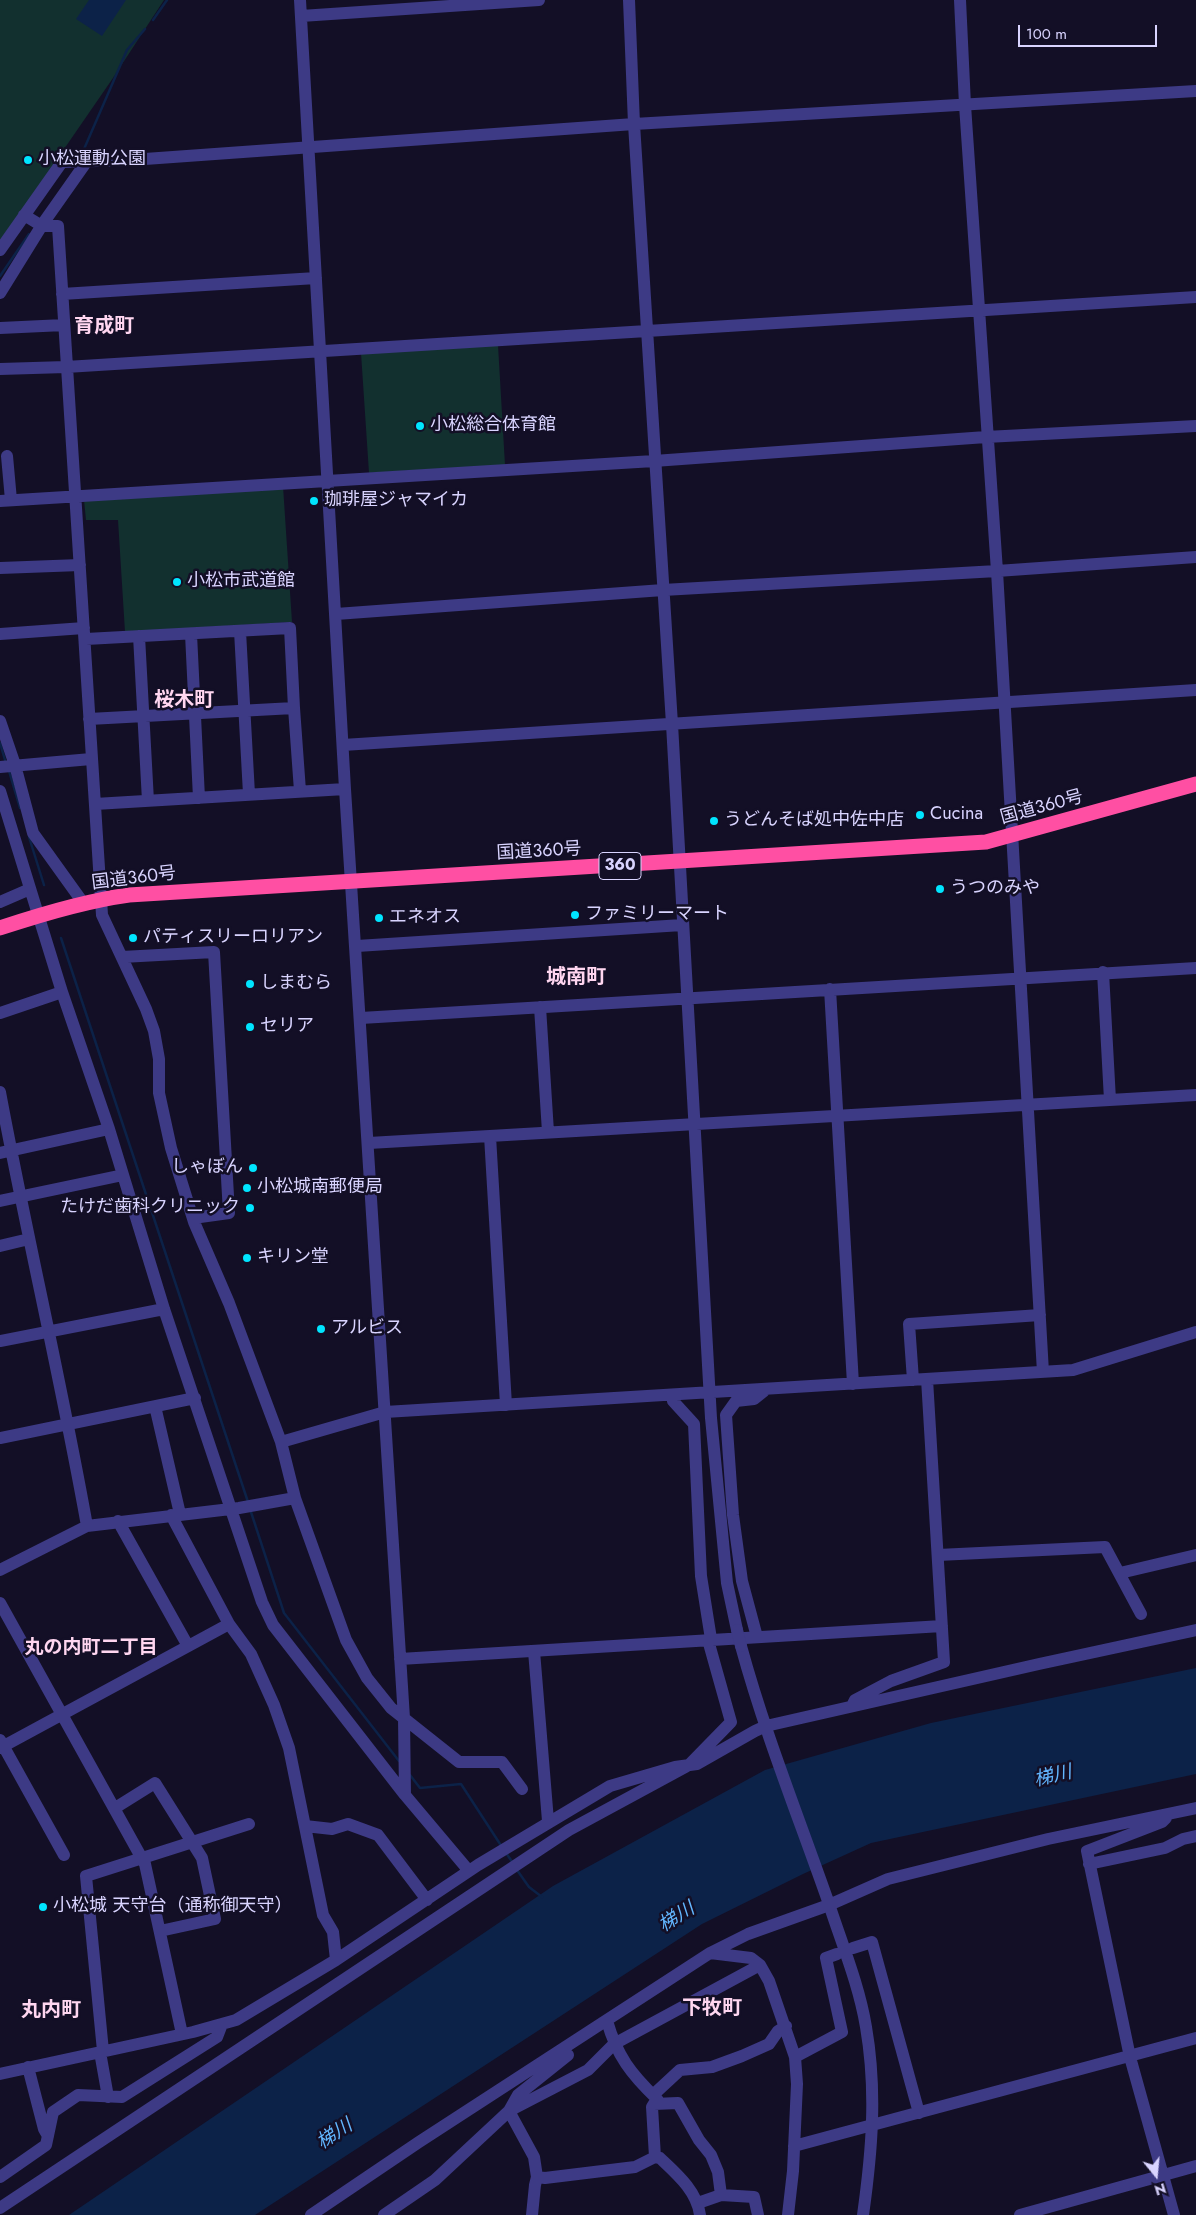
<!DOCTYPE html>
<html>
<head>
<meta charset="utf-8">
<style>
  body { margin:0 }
  #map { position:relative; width:1196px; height:2215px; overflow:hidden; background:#130f26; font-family:Jost,sans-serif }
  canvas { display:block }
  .north { position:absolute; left:1131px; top:2150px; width:50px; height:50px; -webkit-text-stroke:4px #130f26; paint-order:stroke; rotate:163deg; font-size:14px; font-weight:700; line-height:20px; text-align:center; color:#d9d4ff }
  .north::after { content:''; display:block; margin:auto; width:18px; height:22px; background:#d9d4ff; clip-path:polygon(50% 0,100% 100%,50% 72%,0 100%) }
  .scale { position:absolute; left:1018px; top:25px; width:139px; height:22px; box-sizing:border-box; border:2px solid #d9d4ff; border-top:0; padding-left:6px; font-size:15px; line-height:18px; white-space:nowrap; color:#d9d4ff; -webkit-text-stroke:4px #130f26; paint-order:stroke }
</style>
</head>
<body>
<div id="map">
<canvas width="1196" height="2215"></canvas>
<div class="north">N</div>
<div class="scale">100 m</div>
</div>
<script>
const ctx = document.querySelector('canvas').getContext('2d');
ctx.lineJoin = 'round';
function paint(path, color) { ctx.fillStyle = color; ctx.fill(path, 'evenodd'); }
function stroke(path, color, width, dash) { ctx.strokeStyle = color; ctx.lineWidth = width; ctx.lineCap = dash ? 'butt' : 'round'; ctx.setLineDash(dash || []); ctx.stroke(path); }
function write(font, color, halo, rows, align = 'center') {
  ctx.font = font + ' Jost,"Noto Sans JP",sans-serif'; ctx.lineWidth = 5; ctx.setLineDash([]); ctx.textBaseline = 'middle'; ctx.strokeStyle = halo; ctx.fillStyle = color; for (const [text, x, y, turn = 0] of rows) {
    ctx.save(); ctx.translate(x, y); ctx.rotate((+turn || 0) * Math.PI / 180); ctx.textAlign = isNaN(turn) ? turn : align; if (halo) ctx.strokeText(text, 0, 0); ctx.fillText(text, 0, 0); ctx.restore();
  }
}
paint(new Path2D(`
  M0,0H164L113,78L0,242Z
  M498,345L505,465L369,473L361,353Z
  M283,486L292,622L125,632L118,520H86L84,500Z`), '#12302f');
paint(new Path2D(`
  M89,0H126L102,36L76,19Z
  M1196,1668V1774L871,1843L803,1874L702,1924L255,2215H69L553,1886L765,1770L931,1723Z`), '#0c2248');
stroke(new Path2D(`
  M153,20L167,0
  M81,156L127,50L145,29
  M0,276L29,234
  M0,743L5,760
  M9,771L20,808
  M29,837L44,885
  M61,938L248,1502
  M250,1509L284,1613L399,1761
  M410,1775L420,1788L461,1784L502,1847
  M506,1853L513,1863
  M517,1870L529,1887L542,1897`), '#0c2248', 2.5);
stroke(new Path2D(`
  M300,0L345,789L404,1718L405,1795
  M629,0L634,124L672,724L711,1418L727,1583L737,1630
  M960,0L965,105L997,571L1043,1372
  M301,16L539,0
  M24,215L42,226H58L102,915L146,1009L154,1031L159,1059V1093L171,1148L194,1222L229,1303L281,1442L295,1498L346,1640L367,1678L391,1708L459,1762H502L522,1789
  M0,250L62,162L131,160L634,124L1196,91
  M0,293L44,222L87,161
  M62,294L316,278
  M0,328L64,325
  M0,369L66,367L1196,297
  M7,456L11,500
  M0,501L654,461L986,437L1196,426
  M0,568L80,565
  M336,614L663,590L997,571L1196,557
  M240,631L249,794
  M0,634L84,628
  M191,634L199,798
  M139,636L148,801
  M86,639L290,628L294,708L89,719
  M294,708L300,791
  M0,721L15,765L33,833L84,904
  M343,745L1196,690
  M0,767L91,759
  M0,791L62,992L109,1129L164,1309L262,1602L273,1625L405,1795L469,1871
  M95,804L345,789
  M0,902L30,889
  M357,946L682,925
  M122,957L214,952L229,1213L193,1218
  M1103,972L1110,1100
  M830,989L853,1384
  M540,1007L548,1132
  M0,1013L62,992
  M361,1018L1196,968
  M0,1092C27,1237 61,1380 87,1526
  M490,1136L506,1405
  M369,1143L1196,1095
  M0,1153L109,1129
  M0,1201L123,1175
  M0,1246L29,1239
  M0,1341L164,1309
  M913,1380L909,1324L1040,1315
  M672,1395L673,1401L694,1424L701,1576L711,1639
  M155,1406L180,1514
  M0,1438L195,1398
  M281,1442L385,1412L1073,1370L1196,1332
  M171,1515L229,1624L251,1654L274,1705L289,1748L323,1915L333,1932L336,1960
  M118,1521L188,1646
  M938,1555L1105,1547L1141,1614
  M0,1570L87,1526L239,1508L295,1498
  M1120,1573L1196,1555
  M0,1603L145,1864L182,2034
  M757,1637L742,1581L733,1515L726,1415L736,1401L754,1399L764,1391
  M741,1646C765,1734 799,1818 829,1904C842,1944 859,1985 866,2027C877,2091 872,2151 863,2215
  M534,1651L548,1821
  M400,1659L942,1626
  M853,1704L855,1700L891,1681L944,1662L927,1379
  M0,1740L64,1855
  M0,1748L229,1624
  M115,1808L155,1783L202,1858L215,1919L160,1931
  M1166,1818L1162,1822L1087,1851L1130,2057L1174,2215
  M305,1826L332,1829L348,1824L378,1835L427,1900
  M1089,1864L1165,1848L1183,1839L1196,1836
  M853,1948L872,1942L919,2113
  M710,1953L751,1958L760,1965L769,1981L795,2057L797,2084L793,2171L788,2215
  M607,2021C617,2056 631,2074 657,2099L652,2107L655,2157
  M103,2051L86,1876L249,1824
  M100,2052L108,2097
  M795,2057L842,2032L826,1958L837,1954
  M28,2067L44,2129L48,2136
  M0,2074L193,2032L236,2020L336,1960L478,1865L610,1786L675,1767L697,1764L755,1731L766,1726L1039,1664L1196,1630
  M653,2095L680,2070L712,2067L742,2056L769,2044L778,2031L786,2026
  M654,2104L678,2103L699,2140L711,2155L718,2172L721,2195
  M509,2111L534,2157L537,2177L535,2185L532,2215
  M509,2111L518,2095L568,2055
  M794,2146L1196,2038
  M655,2157L660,2158C677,2174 697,2191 700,2215
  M0,2177L46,2145L53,2112L78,2095L122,2097L217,2037L222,2024
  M537,2177L545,2178L635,2167L655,2157
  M698,2203L721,2195L754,2197L758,2215
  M0,2208L569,1830L689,1765L731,1722L708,1640
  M311,2215L419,2142L710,1953L748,1934L829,1905L888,1879L1048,1839L1196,1808
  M384,2215L435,2180L509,2111L588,2070L614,2044L760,1965
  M1020,2215L1196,2166`), '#3d3a85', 12);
stroke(new Path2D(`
  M0,928C42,914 85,901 129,895L986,842L1196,784`), '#ff4fa3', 15);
stroke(new Path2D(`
  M737,1630L741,1646`), '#3d3a85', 12);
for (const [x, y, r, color] of [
  [28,160,5,"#00e5ff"],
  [420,426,5,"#00e5ff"],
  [314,501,5,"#00e5ff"],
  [177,582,5,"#00e5ff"],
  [920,815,5,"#00e5ff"],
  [714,821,5,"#00e5ff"],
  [940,889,5,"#00e5ff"],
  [575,915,5,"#00e5ff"],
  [379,918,5,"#00e5ff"],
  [133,938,5,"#00e5ff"],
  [250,984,5,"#00e5ff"],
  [250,1027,5,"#00e5ff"],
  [253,1168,5,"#00e5ff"],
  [247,1188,5,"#00e5ff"],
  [250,1208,5,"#00e5ff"],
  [247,1258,5,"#00e5ff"],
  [321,1329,5,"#00e5ff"],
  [43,1907,5,"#00e5ff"]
]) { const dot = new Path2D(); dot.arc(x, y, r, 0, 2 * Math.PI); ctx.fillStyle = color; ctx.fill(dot); stroke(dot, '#130f26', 2); }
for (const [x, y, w] of [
  [620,866,42]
]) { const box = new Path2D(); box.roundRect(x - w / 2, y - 13.5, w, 27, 4); ctx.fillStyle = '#130f26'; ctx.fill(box); stroke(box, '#d9d4ff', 1); }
write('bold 16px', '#d9d4ff', null, [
  ["360",620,866]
]);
write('18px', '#d9d4ff', '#130f26', [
  ["小松運動公園",38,160],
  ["小松総合体育館",430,426],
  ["珈琲屋ジャマイカ",324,501],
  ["小松市武道館",187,582],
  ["Cucina",930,815],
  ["うどんそば処中佐中店",724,821],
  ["うつのみや",950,889],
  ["ファミリーマート",585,915],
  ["エネオス",389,918],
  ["パティスリーロリアン",143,938],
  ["しまむら",260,984],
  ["セリア",260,1027],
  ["しゃぼん",243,1168,"right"],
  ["小松城南郵便局",257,1188],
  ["たけだ歯科クリニック",240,1208,"right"],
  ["キリン堂",257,1258],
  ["アルビス",331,1329],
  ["小松城 天守台（通称御天守）",53,1907]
], 'left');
write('18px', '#d9d4ff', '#130f26', [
  ["国道360号",1042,808,-15],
  ["国道360号",539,852,-3],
  ["国道360号",134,879,-7]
]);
write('bold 19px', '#ffd6f0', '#130f26', [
  ["丸の内町二丁目",91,1648]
]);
write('italic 19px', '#62b6ff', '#130f26', [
  ["梯川",1053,1777,-13],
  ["梯川",677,1918,-32],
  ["梯川",335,2135,-33]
]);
write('bold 20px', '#ffd6f0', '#130f26', [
  ["育成町",104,327],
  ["桜木町",184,701],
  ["城南町",576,978],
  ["下牧町",712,2009],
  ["丸内町",51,2011]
]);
</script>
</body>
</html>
